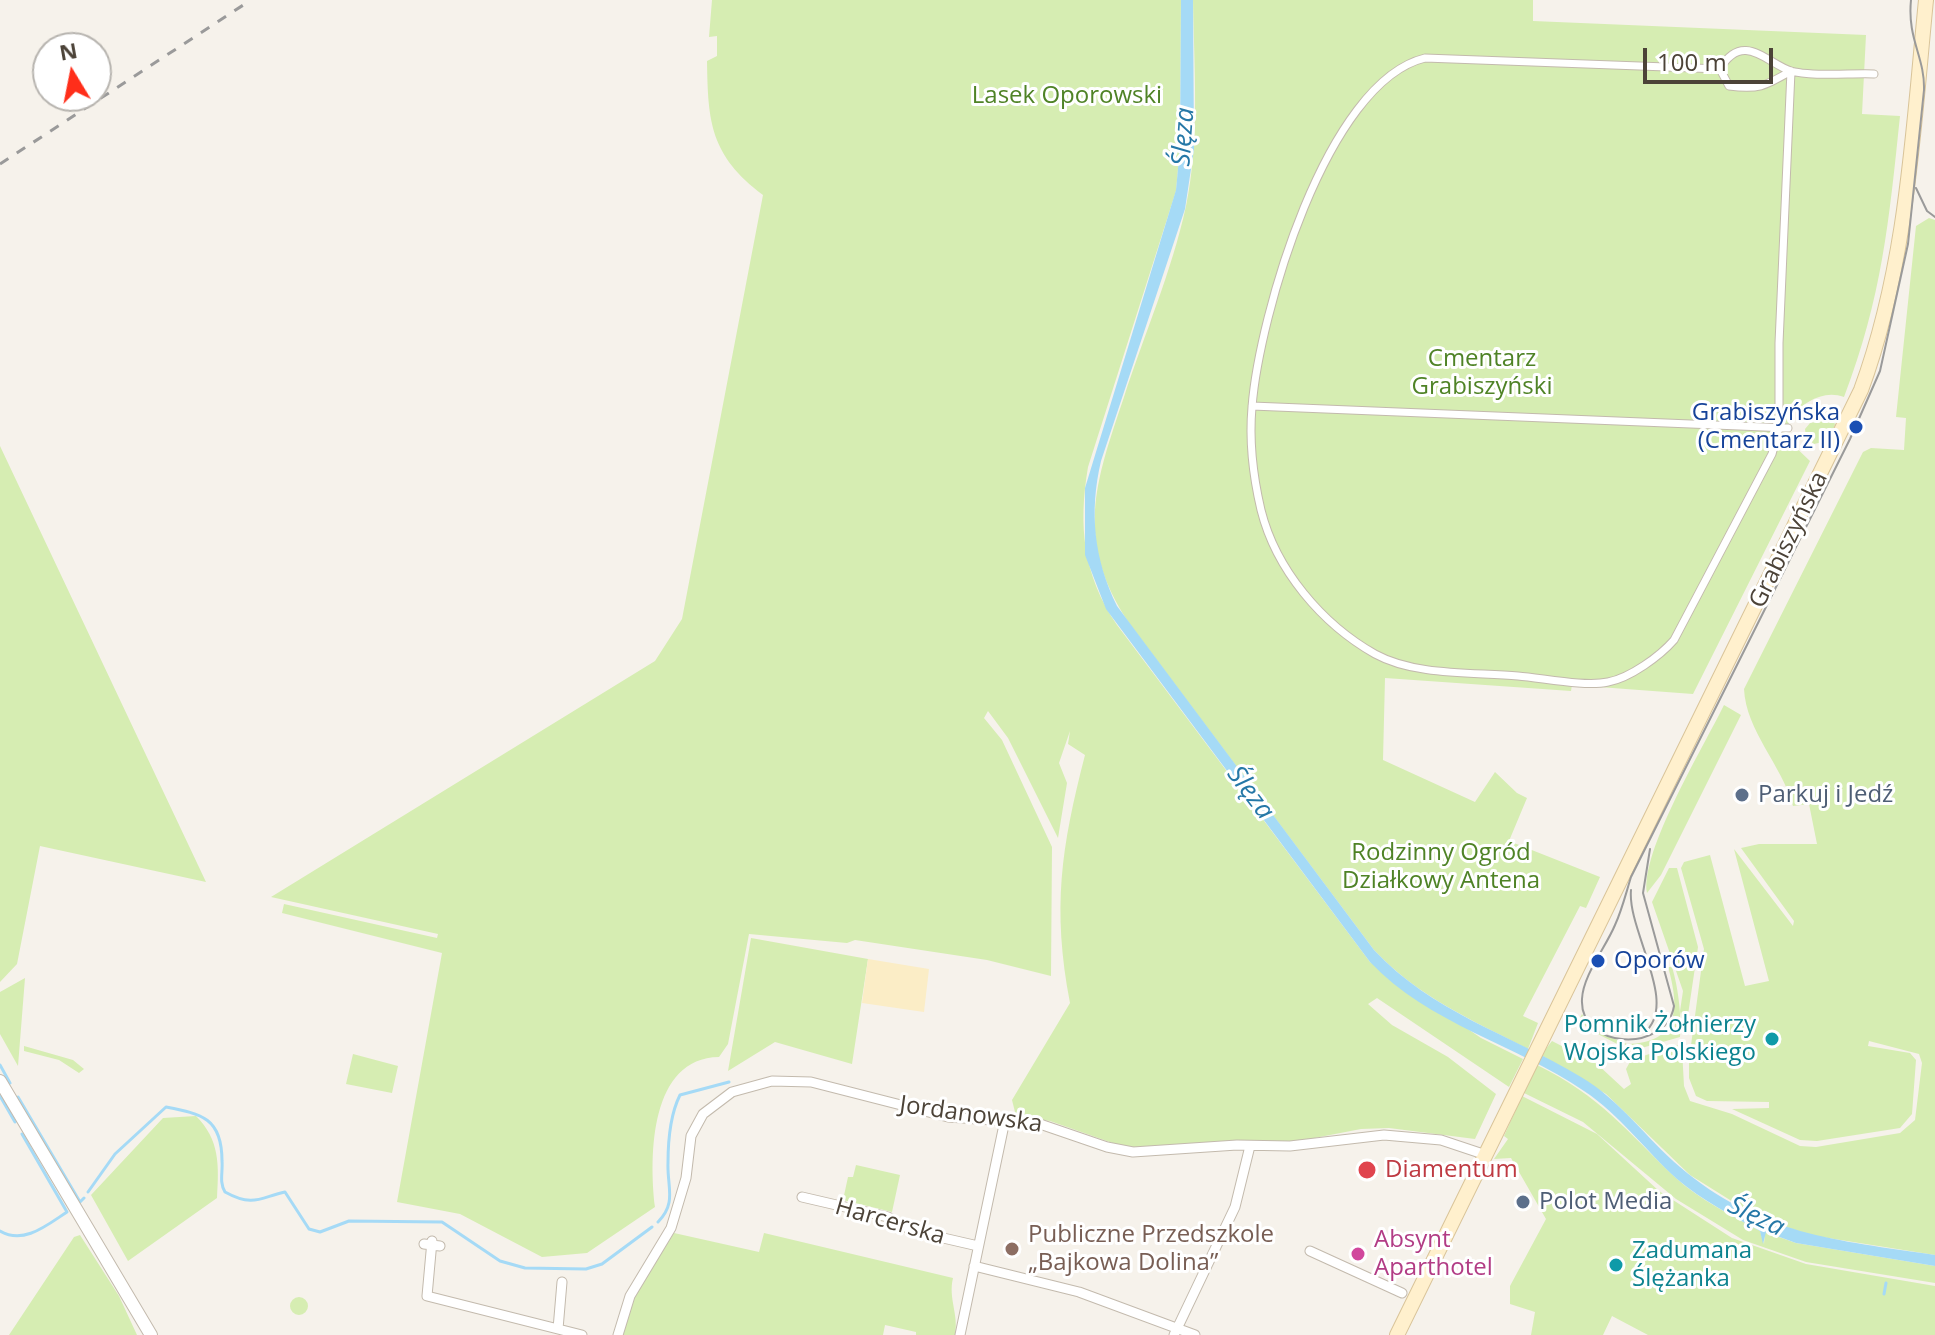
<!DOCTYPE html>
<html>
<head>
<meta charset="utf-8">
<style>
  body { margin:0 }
  #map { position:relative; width:1935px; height:1335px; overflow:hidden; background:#f6f2eb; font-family:"Open Sans",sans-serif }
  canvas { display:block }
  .north { position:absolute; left:32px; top:32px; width:80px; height:80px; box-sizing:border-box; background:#fff; border:2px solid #b7b4af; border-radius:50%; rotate:350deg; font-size:22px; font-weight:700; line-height:32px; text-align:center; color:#4c4338 }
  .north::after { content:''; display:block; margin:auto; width:28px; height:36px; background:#ff2e1a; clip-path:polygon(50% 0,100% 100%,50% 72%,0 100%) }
  .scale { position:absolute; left:1643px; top:48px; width:130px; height:36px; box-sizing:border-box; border:4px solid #4c4338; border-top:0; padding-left:10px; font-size:24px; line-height:28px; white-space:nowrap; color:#4c4338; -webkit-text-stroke:6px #fff; paint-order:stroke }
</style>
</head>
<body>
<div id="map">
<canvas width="1935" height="1335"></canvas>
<div class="north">N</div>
<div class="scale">100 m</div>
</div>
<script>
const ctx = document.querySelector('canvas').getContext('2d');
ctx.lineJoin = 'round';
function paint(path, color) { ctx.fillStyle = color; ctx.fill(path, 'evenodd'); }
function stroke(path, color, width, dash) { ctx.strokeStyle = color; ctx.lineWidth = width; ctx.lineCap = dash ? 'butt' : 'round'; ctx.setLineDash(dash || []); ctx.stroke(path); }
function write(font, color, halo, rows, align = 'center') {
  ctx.font = font + ' "Open Sans",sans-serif'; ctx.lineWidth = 6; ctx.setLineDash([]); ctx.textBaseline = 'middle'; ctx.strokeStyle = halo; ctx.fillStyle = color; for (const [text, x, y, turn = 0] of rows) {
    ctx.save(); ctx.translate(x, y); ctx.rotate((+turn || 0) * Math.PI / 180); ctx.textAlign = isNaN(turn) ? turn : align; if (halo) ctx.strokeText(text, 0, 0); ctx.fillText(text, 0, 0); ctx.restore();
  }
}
paint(new Path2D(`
  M712,0H1181L1180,147L1176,191L1088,467C1078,526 1083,575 1117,625L1370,962L1481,1038L1523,1059L1509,1087L1377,998L1368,1004L1392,1025L1448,1057L1496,1094L1475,1139L1389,1128L1361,1129L1299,1141H1231L1149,1149L1121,1146L1050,1121L1016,1116L1012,1100L1070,1003C1052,908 1061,848 1085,755L1068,744L1070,731L1059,763L1067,783L1058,838L1008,738L988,711L984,718L1002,740L1052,847L1051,976L987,960L855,940L847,943L749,934L728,1044L719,1057C650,1058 649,1155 655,1207L587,1253L542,1257L460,1214L397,1202L442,953L282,913L284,904L437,938L438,934L271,897L655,661L682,619L763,195C710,155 708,122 707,61L717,56V36L709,37Z
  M1193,0H1533V21L1866,35L1862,114L1900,116C1889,221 1882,298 1844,397C1823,389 1804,403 1789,417L1788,440L1810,461L1693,694L1572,685L1571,691L1385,678L1383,760L1475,802L1495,772L1517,793L1527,798L1509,841L1600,877L1586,908L1580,906L1523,1016L1538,1023L1528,1049C1472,1020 1418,997 1374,950L1129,623C1074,540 1095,483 1124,397C1144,335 1172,271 1186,206C1200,139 1194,68 1193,0Z
  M1929,218L1935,220V1255L1809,1235L1754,1215L1690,1175L1606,1094L1541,1055L1552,1041L1597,1064L1624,1089L1631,1084L1626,1069L1631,1060L1677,1045L1682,1049L1684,1086L1690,1101L1732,1114L1800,1146L1816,1147L1900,1133L1915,1120L1922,1063L1919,1054L1869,1041L1868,1046L1910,1053L1916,1060L1912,1114L1900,1128L1817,1141L1800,1140L1732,1109L1769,1108V1102L1707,1101L1696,1096L1689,1078V1060L1704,949L1681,868L1684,862L1710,855L1745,986L1769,981L1734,849L1793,926L1794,921L1741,848L1759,844H1817L1809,804L1793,806C1782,765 1746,731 1744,689L1863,452L1871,448L1904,450L1906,418L1896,417L1916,226Z
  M1821,421H1834L1835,425L1827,441L1814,444L1806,438L1805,429L1810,423Z
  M0,446L206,882L40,846L17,964L0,982Z
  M1724,705L1741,715L1661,875L1647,893C1640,852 1704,746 1724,705Z
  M1669,868H1677L1698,947L1685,1035L1680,1011L1683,991L1652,902Z
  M751,938L868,959L852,1064L775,1042L728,1071Z
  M1668,967H1672C1678,986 1682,1018 1680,1037L1631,1051L1590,1030L1579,1020L1582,1014L1594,1030L1627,1044C1681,1043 1679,1005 1668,967Z
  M25,978L18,1066L0,1034V992Z
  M24,1046L73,1060L84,1069L79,1073L59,1060L24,1051Z
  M353,1054L398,1066L392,1093L346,1084Z
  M1537,1065C1602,1097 1625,1130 1676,1178C1700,1200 1731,1215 1760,1231L1764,1244L1765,1232L1796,1243L1935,1266V1283L1806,1262L1743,1240L1676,1199L1583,1122L1524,1093Z
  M1522,1096L1597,1134L1659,1191L1732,1238L1806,1264L1935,1286V1335H1648L1612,1316L1603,1335H1531L1535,1312L1510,1304V1286L1546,1219L1511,1158L1494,1159L1508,1139L1504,1136Z
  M196,1116C220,1140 219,1165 217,1198L128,1261L91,1195L163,1118Z
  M856,1165L900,1175L892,1212L843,1200L848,1177H853Z
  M674,1233L759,1252L764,1233L953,1278C948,1299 959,1314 955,1335H916V1332L885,1325L883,1335H622L631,1301Z
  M80,1235L119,1296L137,1335H9L74,1237Z
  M290 1306a9 9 0 1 1 18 0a9 9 0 1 1-18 0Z`), '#d6edb2');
paint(new Path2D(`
  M868,959L929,969L924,1012L862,1003Z`), '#fbedc6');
paint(new Path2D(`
  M1181,0H1193L1194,149L1185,209L1101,461C1089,512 1094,559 1117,606L1374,950C1433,1013 1508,1033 1581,1077C1620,1100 1646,1138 1680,1167C1760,1235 1836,1240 1935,1255V1266L1796,1243L1766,1232L1763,1244L1760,1231C1732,1216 1702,1200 1677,1179C1645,1150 1620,1115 1584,1091C1514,1043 1430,1025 1370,962L1106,609L1085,555V488L1176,190L1180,147Z`), '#a5daf6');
stroke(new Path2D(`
  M0,1065L10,1083
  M0,1096L15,1122
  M18,1097L80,1202L84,1198
  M88,1192L115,1154L166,1107C202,1114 222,1118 222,1161C223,1172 219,1182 225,1192C254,1208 261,1197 285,1192L309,1229L320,1232L349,1221L442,1222L500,1261L525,1268L586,1269L602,1264L652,1227
  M658,1222C677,1203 667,1187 668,1163C668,1140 670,1115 680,1095L729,1082
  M0,1231C24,1245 47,1225 67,1212L22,1134
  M1884,1294L1886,1283`), '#a5daf6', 3);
const pedestrian = new Path2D(`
  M1720,69L1425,58C1326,82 1259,317 1252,407C1249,441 1253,476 1261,510C1276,570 1322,624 1375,654C1415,676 1473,672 1518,676C1543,678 1585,687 1608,682C1630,678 1660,656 1674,640L1772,454L1779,428V343L1791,71
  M1791,71C1765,86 1759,90 1729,86L1720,69C1743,30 1768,64 1791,71C1812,77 1851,73 1874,74
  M1252,406L1788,428`);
const minor = new Path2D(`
  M802,1197L888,1217L913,1231L978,1246
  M432,1241L427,1296L582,1335
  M424,1244L440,1246
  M1310,1251L1402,1293
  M974,1266L1079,1292L1195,1335
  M558,1329L562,1282
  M618,1335L630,1296L671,1228L686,1178L691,1136L703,1114L732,1092L772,1081L811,1082L948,1117L1037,1123L1107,1147L1133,1152L1237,1145L1290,1146L1384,1135L1441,1140L1483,1154
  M960,1335L1005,1120
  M1174,1335L1235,1207L1250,1146`);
const tertiary = new Path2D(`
  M0,1081L151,1335`);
const secondary = new Path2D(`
  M1397,1335L1861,390C1907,265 1913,131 1926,0`);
stroke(pedestrian, '#c3baad', 9);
stroke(minor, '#c3baad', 11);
stroke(tertiary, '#c3baad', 14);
stroke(secondary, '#d9c499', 16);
stroke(pedestrian, '#fff', 7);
stroke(minor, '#fff', 9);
stroke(tertiary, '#fff', 12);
stroke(secondary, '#fff0cd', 14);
stroke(new Path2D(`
  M1916,188L1927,211L1935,217
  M1650,849L1643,893L1674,1006C1666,1054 1579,1049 1582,999C1583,975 1606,947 1615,925C1622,910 1626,893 1631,877L1850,439L1880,371L1908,244L1924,90C1925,57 1907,39 1911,0
  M1631,890C1627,931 1680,1004 1644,1033`), '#9a9a9a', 2);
stroke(new Path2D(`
  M0,164L251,0`), '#9a9a9a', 3, [10, 10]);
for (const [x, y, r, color] of [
  [1856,427,8,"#1a4fb4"],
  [1742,795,8,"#5c6f8a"],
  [1598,961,8,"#1a4fb4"],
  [1772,1039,8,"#0f9aa8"],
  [1367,1170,10,"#e0444e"],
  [1523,1202,8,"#5c6f8a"],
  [1012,1249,8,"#8d6e63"],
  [1358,1254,8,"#d1479c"],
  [1616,1265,8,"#0f9aa8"]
]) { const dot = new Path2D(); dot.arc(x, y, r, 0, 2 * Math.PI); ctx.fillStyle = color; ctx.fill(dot); stroke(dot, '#fff', 3); }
write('24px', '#4f8326', '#fff', [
  ["Lasek Oporowski",1067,96],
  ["Cmentarz",1482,359],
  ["Grabiszyński",1482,387],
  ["Rodzinny Ogród",1441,853],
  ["Działkowy Antena",1441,881]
]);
write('24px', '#164399', '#fff', [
  ["Grabiszyńska",1840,413],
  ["(Cmentarz II)",1840,441],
  ["Oporów",1614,961,"left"]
], 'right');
write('24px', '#4c4338', '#fff', [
  ["Grabiszyńska",1789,540,-64],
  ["Jordanowska",971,1115,8],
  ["Harcerska",890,1222,16]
]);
write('24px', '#4e5e75', '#fff', [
  ["Parkuj i Jedź",1758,795],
  ["Polot Media",1539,1202]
], 'left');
write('24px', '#0d838f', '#fff', [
  ["Pomnik Żołnierzy",1756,1025],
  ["Wojska Polskiego",1756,1053],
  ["Zadumana",1632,1251,"left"],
  ["Ślężanka",1632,1279,"left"]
], 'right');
write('24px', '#be3a42', '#fff', [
  ["Diamentum",1385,1170]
], 'left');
write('24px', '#785e54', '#fff', [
  ["Publiczne Przedszkole",1028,1235],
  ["„Bajkowa Dolina”",1028,1263]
], 'left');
write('24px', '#b23c85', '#fff', [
  ["Absynt",1374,1240],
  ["Aparthotel",1374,1268]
], 'left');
write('italic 26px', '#2578a7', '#fff', [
  ["Ślęza",1184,137,-86],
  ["Ślęza",1250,793,53],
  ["Ślęza",1756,1217,26]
]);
</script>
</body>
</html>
